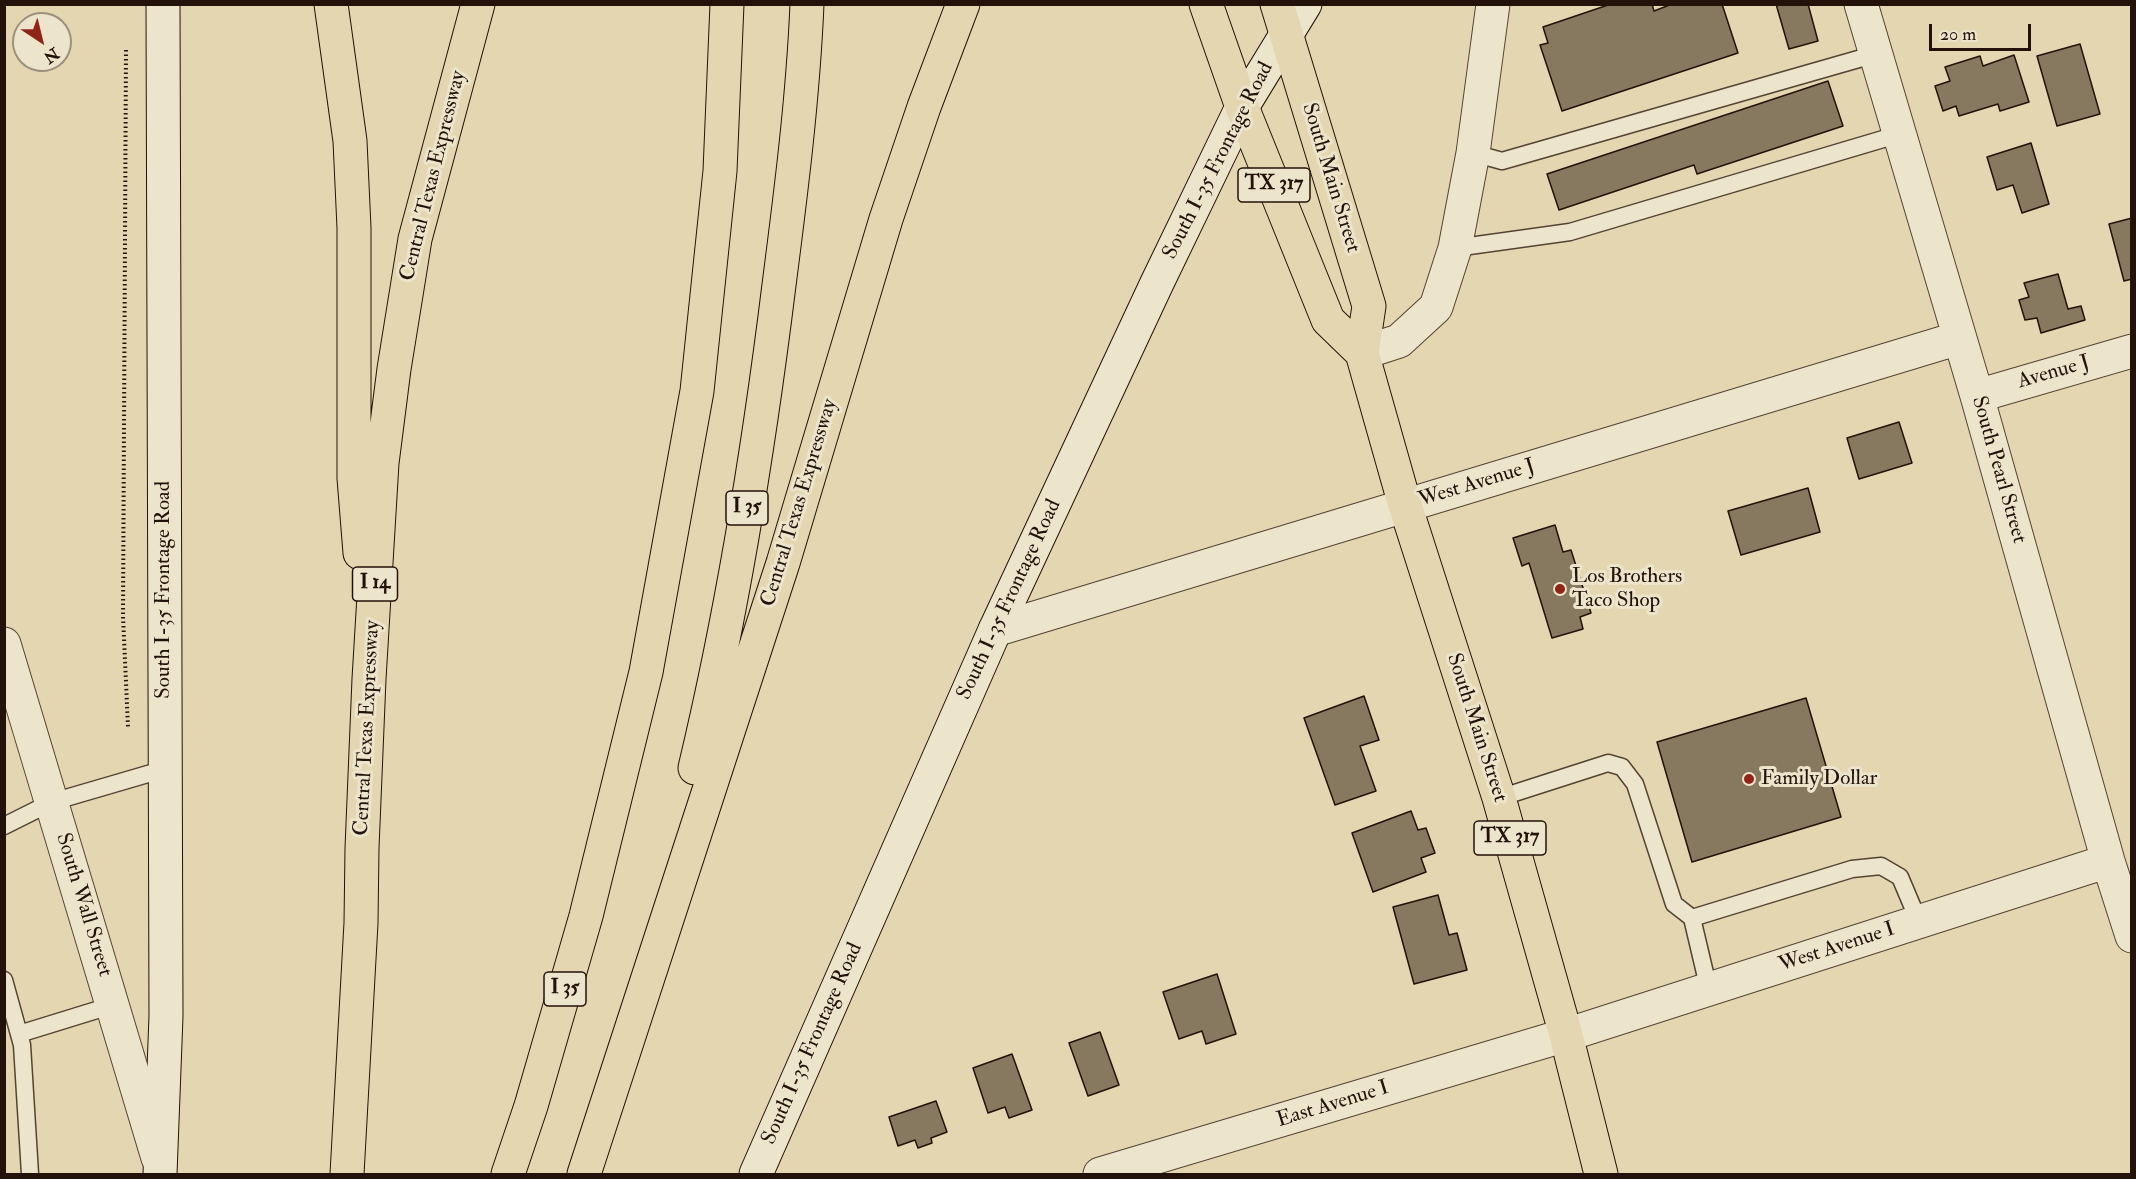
<!DOCTYPE html>
<html>
<head>
<meta charset="utf-8">
<style>
  body { margin:0 }
  #map { position:relative; width:2136px; height:1179px; overflow:hidden; background:#e4d6b0; font-family:"IM FELL Double Pica",serif }
  canvas { display:block }
  .frame { position:absolute; inset:0; border:6px solid #231209; pointer-events:none }
  .north { position:absolute; left:12px; top:12px; width:60px; height:60px; box-sizing:border-box; background:#ede4cc; border:2px solid #9c907e; border-radius:50%; rotate:145deg; font-size:16px; font-weight:700; line-height:24px; text-align:center; color:#231209 }
  .north::after { content:''; display:block; margin:auto; width:21px; height:27px; background:#8f2418; clip-path:polygon(50% 0,100% 100%,50% 72%,0 100%) }
  .scale { position:absolute; left:1929px; top:24px; width:102px; height:27px; box-sizing:border-box; border:3px solid #231209; border-top:0; padding-left:8px; font-size:18px; line-height:21px; white-space:nowrap; color:#231209; -webkit-text-stroke:4px #ede4cc; paint-order:stroke }
</style>
</head>
<body>
<div id="map">
<canvas width="2136" height="1179"></canvas>
<div class="frame"></div>
<div class="north">N</div>
<div class="scale">20 m</div>
</div>
<script>
const ctx = document.querySelector('canvas').getContext('2d');
ctx.lineJoin = 'round';
function paint(path, color) { ctx.fillStyle = color; ctx.fill(path, 'evenodd'); }
function stroke(path, color, width, dash) { ctx.strokeStyle = color; ctx.lineWidth = width; ctx.lineCap = dash ? 'butt' : 'round'; ctx.setLineDash(dash || []); ctx.stroke(path); }
function write(font, color, halo, rows, align = 'center') {
  ctx.font = font + ' "IM FELL Double Pica",serif'; ctx.lineWidth = 6; ctx.setLineDash([]); ctx.textBaseline = 'middle'; ctx.strokeStyle = halo; ctx.fillStyle = color; for (const [text, x, y, turn = 0] of rows) {
    ctx.save(); ctx.translate(x, y); ctx.rotate((+turn || 0) * Math.PI / 180); ctx.textAlign = isNaN(turn) ? turn : align; if (halo) ctx.strokeText(text, 0, 0); ctx.fillText(text, 0, 0); ctx.restore();
  }
}
const building = new Path2D(`
  M1611,4H1652L1654,11L1672,4H1722L1738,53L1562,111L1540,45L1548,43L1543,27Z
  M1776,4H1808L1818,41L1789,49Z
  M2080,44L2100,114L2057,126L2037,56Z
  M2014,55L2029,102L2000,111L1998,104L1959,116L1956,106L1943,111L1935,86L1950,81L1945,67L1980,56L1983,66Z
  M1828,81L1843,126L1697,174L1694,165L1559,210L1547,174Z
  M2031,143L2049,204L2022,213L2013,185L1997,190L1987,157Z
  M2132,218V279L2124,281L2109,224Z
  M2058,274L2068,309L2081,306L2085,320L2041,333L2037,318L2025,320L2019,300L2029,297L2024,283Z
  M1899,422L1912,463L1859,479L1847,438Z
  M1808,488L1820,532L1741,555L1728,511Z
  M1555,525L1563,552L1571,550L1591,613L1580,617L1583,629L1552,638L1529,563L1522,566L1513,538Z
  M1364,696L1379,740L1360,746L1376,791L1335,805L1304,718Z
  M1806,698L1841,817L1692,862L1657,742Z
  M1411,811L1418,830L1426,828L1435,853L1421,858L1426,872L1373,892L1352,833Z
  M1438,895L1449,935L1457,933L1467,970L1414,984L1393,907Z
  M1217,974L1236,1034L1206,1044L1202,1031L1179,1039L1163,992Z
  M1100,1032L1119,1085L1088,1096L1069,1043Z
  M1012,1054L1032,1110L1009,1118L1005,1107L988,1113L973,1068Z
  M936,1101L947,1132L931,1138L932,1143L918,1148L915,1140L898,1146L889,1117Z`);
paint(building, '#877860');
stroke(building, '#231209', 1.5);
const lane = new Path2D(`
  M1473,153L1502,161L1876,54
  M1455,248L1570,232L1900,134
  M1499,798L1608,763L1622,767L1635,784L1674,904L1692,918L1852,869L1881,866L1900,877L1919,922
  M4,826L52,802L165,769
  M1692,918L1709,990
  M4,980L22,1045L30,1174
  M19,1034L113,1005`);
const street = new Path2D(`
  M1861,4L1977,396L2108,861L2132,936
  M1362,353L1399,341L1436,307L1455,248L1473,153L1493,4
  M1977,396L2132,351
  M995,630L1959,338
  M4,644L158,1158
  M1100,1174L1566,1035L2108,861`);
const secondary = new Path2D(`
  M160,1174L166,1016L163,4
  M756,1174L995,630L1157,283L1242,107L1305,4`);
const primary = new Path2D(`
  M1206,4L1242,107L1328,320L1362,353
  M1277,4L1369,306L1362,353L1405,505L1499,798L1566,1035L1601,1174`);
const highway = new Path2D(`
  M331,4L350,141L354,228V478L360,553
  M695,768C733,609 759,447 779,285C791,192 803,98 807,4
  M347,1174L361,923L362,848L369,679L382,463L394,369L415,239L478,4
  M508,1174L531,1106L586,916L646,672L697,391L720,171L727,4
  M584,1174L783,563L886,219L924,107L963,4`);
stroke(lane, '#534333', 19);
stroke(street, '#534333', 35);
stroke(secondary, '#231209', 35);
stroke(primary, '#231209', 35);
stroke(highway, '#231209', 35);
stroke(new Path2D(`
  M126,50L123,616L128,727`), '#231209', 4, [1.5, 3]);
stroke(lane, '#ede4cc', 16);
stroke(street, '#ede4cc', 33);
stroke(secondary, '#ede4cc', 33);
stroke(primary, '#e4d6b0', 33);
stroke(highway, '#e4d6b0', 33);
for (const [x, y, r, color] of [
  [1560,589,6,"#8f2418"],
  [1749,779,6,"#8f2418"]
]) { const dot = new Path2D(); dot.arc(x, y, r, 0, 2 * Math.PI); ctx.fillStyle = color; ctx.fill(dot); stroke(dot, '#ede4cc', 2); }
for (const [x, y, w] of [
  [1274,185,72],
  [747,508,42],
  [375,584,45],
  [1510,838,72],
  [565,989,42]
]) { const box = new Path2D(); box.roundRect(x - w / 2, y - 17, w, 34, 4.5); ctx.fillStyle = '#ede4cc'; ctx.fill(box); stroke(box, '#231209', 1.5); }
write('bold 20px', '#231209', null, [
  ["TX 317",1274,185],
  ["I 35",747,508],
  ["I 14",375,584],
  ["TX 317",1510,838],
  ["I 35",565,989]
]);
write('21px', '#231209', '#ede4cc', [
  ["South I-35 Frontage Road",1219,161,-63],
  ["Central Texas Expressway",434,176,-76],
  ["South Main Street",1330,178,73],
  ["Avenue J",2054,373,-16],
  ["South Pearl Street",1998,470,74],
  ["West Avenue J",1477,484,-17],
  ["Central Texas Expressway",800,503,-73],
  ["South I-35 Frontage Road",164,590,-90],
  ["South I-35 Frontage Road",1010,600,-65],
  ["Central Texas Expressway",368,728,-87],
  ["South Main Street",1476,728,72],
  ["South Wall Street",83,905,73],
  ["West Avenue I",1837,948,-18],
  ["South I-35 Frontage Road",813,1044,-66],
  ["East Avenue I",1333,1105,-17]
]);
write('21px', '#231209', '#ede4cc', [
  ["Los Brothers",1572,577],
  ["Taco Shop",1572,601],
  ["Family Dollar",1761,779]
], 'left');
</script>
</body>
</html>
